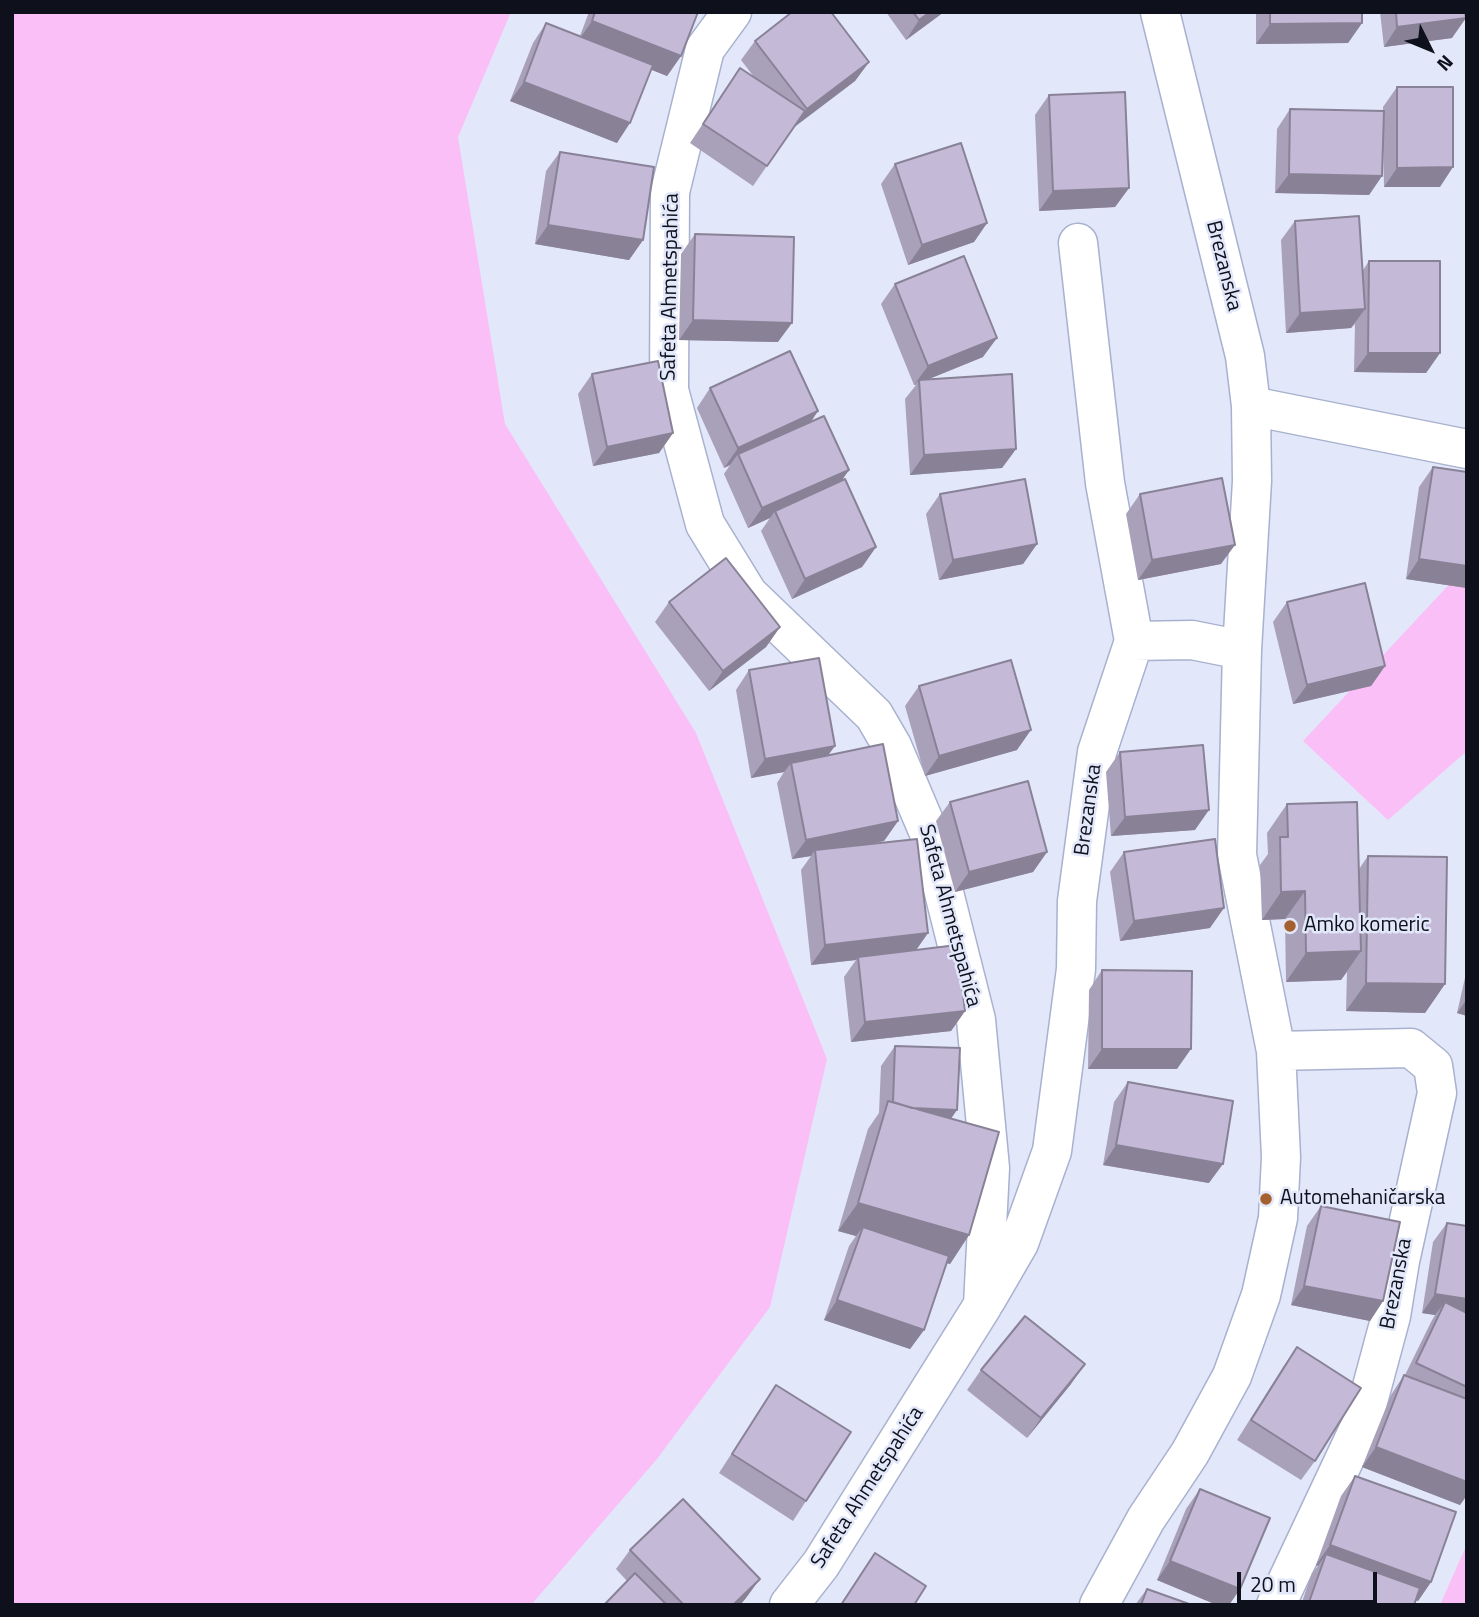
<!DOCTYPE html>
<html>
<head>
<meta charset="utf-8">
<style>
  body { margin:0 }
  #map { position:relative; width:1479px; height:1617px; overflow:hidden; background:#e2e7fa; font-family:"Titillium Web",sans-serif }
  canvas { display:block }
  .frame { position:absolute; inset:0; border:14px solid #0e111b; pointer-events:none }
  .north { position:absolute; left:1395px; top:14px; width:70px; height:70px; -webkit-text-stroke:5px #e2e7fa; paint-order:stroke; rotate:133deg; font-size:19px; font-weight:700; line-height:28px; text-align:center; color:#0e111b }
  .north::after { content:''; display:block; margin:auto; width:24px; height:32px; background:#0e111b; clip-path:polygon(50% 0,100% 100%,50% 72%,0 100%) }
  .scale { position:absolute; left:1237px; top:1572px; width:140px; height:32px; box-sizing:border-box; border:4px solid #0e111b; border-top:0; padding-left:9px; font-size:21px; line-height:24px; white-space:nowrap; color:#0e111b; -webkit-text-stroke:5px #e2e7fa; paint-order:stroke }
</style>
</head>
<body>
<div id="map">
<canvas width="1479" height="1617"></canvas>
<div class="frame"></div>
<div class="north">N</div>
<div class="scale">20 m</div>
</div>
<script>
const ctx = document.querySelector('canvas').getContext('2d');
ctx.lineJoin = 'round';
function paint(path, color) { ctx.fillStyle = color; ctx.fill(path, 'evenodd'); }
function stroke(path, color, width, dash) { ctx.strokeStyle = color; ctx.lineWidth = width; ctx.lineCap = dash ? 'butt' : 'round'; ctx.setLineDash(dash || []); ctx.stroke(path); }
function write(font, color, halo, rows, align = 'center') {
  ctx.font = font + ' "Titillium Web",sans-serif'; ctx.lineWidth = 5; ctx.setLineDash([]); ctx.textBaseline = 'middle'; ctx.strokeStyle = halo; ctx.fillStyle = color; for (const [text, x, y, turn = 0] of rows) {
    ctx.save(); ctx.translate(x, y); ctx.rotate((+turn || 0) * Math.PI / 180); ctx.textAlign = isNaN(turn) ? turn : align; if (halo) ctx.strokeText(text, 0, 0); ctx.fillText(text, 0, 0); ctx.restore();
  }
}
paint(new Path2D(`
  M12,12H511L458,137L505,424L696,733L827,1059L770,1307L657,1459L531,1605H12Z
  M1457,576L1467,581V751L1388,820L1303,741Z
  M1467,1544V1605H1440Z`), '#fbbff7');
const minor = new Path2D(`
  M732,12L705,49L670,192L669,390L705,524L748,594L874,715L892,746L929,833L976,1020L990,1168L983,1305L821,1564L789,1605
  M1078,243L1105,483L1134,641
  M1251,406L1467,449
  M986,1300L1019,1243L1052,1151L1076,969L1077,901L1097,752L1134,641L1192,640L1242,650
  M1099,1605L1146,1519L1190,1453L1232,1376L1261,1295L1278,1218L1281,1157L1276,1051L1237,855L1242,650L1252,481L1251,406L1245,356L1160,12
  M1276,1605L1363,1420L1391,1316L1400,1261L1437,1093L1433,1066L1411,1048L1276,1051`);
stroke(minor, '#a8b1ce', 41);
stroke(minor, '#fff', 38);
paint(new Path2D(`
  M589,12H698L681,56L667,76L651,69L617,143L510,101L533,43L546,23L580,36Z
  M886,12H944L906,40Z
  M1256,12H1362V23L1348,43L1256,44Z
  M1380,12H1465L1452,38L1384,47Z
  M755,41L869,62L855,81L793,128L753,186L690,143L740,68L754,77L741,60Z
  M1397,87L1440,187H1384L1383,140L1382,176L1369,195L1275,193L1277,129L1290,109L1383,111V107Z
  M1049,95L1129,188L1115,207L1039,211L1035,115Z
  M560,152L643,240L629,260L535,244L546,171Z
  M895,164L987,223L974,242L908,265L881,184Z
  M1295,221L1363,270L1369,261L1440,353L1426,373L1354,372L1355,324L1351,328L1286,333L1281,240Z
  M695,234L778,342L679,340L681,254Z
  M895,284L983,357L929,379L1016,449L1002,468L910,475L905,399L916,385H914L881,304Z
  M592,374L673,433L659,453L593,466L578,394Z
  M710,388L811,422L849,470L841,481L876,547L862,567L792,599L761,531L770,518L748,528L724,474L730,465L724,468L697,408Z
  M1433,467L1467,472V588L1406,579L1419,487Z
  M940,494L1037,544L1023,564L939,580L926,514Z
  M1140,494L1221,564L1138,580L1126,514Z
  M669,602L780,627L766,647L709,691L655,622Z
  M1287,602L1385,666L1371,686L1293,704L1273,622Z
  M749,670L828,756L898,821L884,841L865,845L928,933L916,950L965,1011L951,1031L851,1042L844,977L856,960L811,965L801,870L811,856L792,859L777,783L784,772L751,778L736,690Z
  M919,686L1017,750L925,776L905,706Z
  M1120,752L1195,830L1111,836L1106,772Z
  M950,802L1047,852L1033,872L955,892L936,821Z
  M1287,804L1359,869L1368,856L1445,984L1425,1013L1346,1011L1347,972L1341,980L1286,982L1285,919L1262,920L1260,865L1268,854L1267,833Z
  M1124,852L1210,928L1120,941L1110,872Z
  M1467,969V1016L1457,1013Z
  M1102,970L1177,1069H1088L1089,990Z
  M895,1046L951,1119L969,1235L950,1264L947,1263L924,1330L910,1349L824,1320L849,1246L856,1236L838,1231L868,1129L879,1113L881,1066Z
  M1128,1082L1209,1183L1103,1165L1114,1102Z
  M1321,1206L1383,1301L1370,1321L1291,1305L1307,1226Z
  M1467,1220V1495L1460,1505L1362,1467L1391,1395L1404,1375H1405L1431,1322L1435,1315L1422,1313L1433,1242L1447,1223L1465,1226Z
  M1297,1347L1315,1461L1301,1480L1237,1440L1283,1367Z
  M981,1370L1071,1384L1027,1438L967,1390Z
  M776,1385L806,1501L793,1521L719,1473Z
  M1355,1476L1431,1582L1418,1601L1416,1600L1414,1605H1301L1312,1573L1318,1566L1316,1565L1341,1496Z
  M1200,1489L1240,1589L1229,1605H1217L1157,1580L1186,1509Z
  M630,1550L746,1598L740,1605H604L627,1581L616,1569Z
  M875,1553L914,1605H840Z
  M1147,1589L1192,1605H1135Z`), '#a9a0ba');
paint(new Path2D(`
  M930,12H944L906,40L919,20Z
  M1466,18L1452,38L1384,47L1397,27Z
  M592,21L681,56L667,76L578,41Z
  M1362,23L1348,43L1256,44L1270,24Z
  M869,62L855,81L793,128L807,109Z
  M524,82L630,123L617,143L510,101Z
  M1453,167L1440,187H1384L1397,168Z
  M1289,174L1382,176L1369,195L1275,193Z
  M1129,188L1115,207L1039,211L1053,191Z
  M987,223L974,242L908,265L922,245Z
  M548,225L643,240L629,260L535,244Z
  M1365,309L1351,328L1286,333L1300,313Z
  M693,320L792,323L778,342L679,340Z
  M997,338L983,357L919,383V380L914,385L928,366Z
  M1368,353H1440L1426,373L1354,372Z
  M818,411L805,431L738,454L730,465L724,468L738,448Z
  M673,433L659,453L593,466L607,447Z
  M1016,449L1002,468L910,475L924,455Z
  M849,470L835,490L775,511L770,518L748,528L762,508Z
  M1037,544L1023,564L939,580L953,560Z
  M1235,545L1221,564L1138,580L1152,560Z
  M876,547L862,567L792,599L805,579Z
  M1419,559L1467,566V588L1406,579Z
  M780,627L766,647L709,691L723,671Z
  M1385,666L1371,686L1293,704L1307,685Z
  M1031,730L1017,750L925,776L939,756Z
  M835,746L821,765L791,763L784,772L751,778L765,759Z
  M1209,810L1195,830L1111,836L1125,817Z
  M898,821L884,841L816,855L815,850L811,856L792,859L806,840Z
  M1047,852L1033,872L955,892L969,872Z
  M1305,891L1285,919L1262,920L1281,892Z
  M1224,908L1210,928L1120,941L1134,921Z
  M928,933L914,953L858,957L856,960L811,965L825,945Z
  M1361,951L1341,980L1286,982L1306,953Z
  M1366,983L1445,984L1425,1013L1346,1011Z
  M1467,999V1016L1457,1013Z
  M965,1011L951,1031L851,1042L865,1022Z
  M1102,1049H1191L1177,1069H1088Z
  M893,1107L957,1110L944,1129Z
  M1116,1145L1223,1164L1209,1183L1103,1165Z
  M858,1203L969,1235L950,1264L859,1237L863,1227L856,1236L838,1231Z
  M1304,1286L1383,1301L1370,1321L1291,1305Z
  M1435,1294L1467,1299V1320L1445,1302L1435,1315L1422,1313Z
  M837,1300L924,1330L910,1349L824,1320Z
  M1085,1364L1071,1384L1027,1438L1041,1418Z
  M1376,1447L1467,1482V1495L1460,1505L1362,1467Z
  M1330,1545L1431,1582L1418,1601L1321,1567L1326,1554L1318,1566L1316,1565Z
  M1170,1561L1240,1589L1229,1605H1217L1157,1580Z
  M760,1579L746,1598L740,1605H733Z`), '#898297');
const building = new Path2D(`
  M595,12H698L681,56L592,21Z
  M792,12H831L869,62L807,109L755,41Z
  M913,12H930L919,20Z
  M1270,12H1362V23L1270,24Z
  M1396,12H1465L1466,18L1397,27Z
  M546,23L653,65L630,123L524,82Z
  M740,68L805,111L767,166L703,124Z
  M1397,87H1453V167L1397,168Z
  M1125,92L1129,188L1053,191L1049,95Z
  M1290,109L1384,111L1382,176L1289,174Z
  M961,143L987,223L922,245L895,164Z
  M560,152L654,167L643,240L548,225Z
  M1359,216L1365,309L1300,313L1295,221Z
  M695,234L794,237L792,323L693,320Z
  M964,256L997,338L928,366L895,284Z
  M1369,261H1440V353H1368Z
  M790,351L818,411L738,448L710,388Z
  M658,361L673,433L607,447L592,374Z
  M1012,374L1016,449L924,455L919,380Z
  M824,416L849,470L762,508L738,454Z
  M1433,467L1467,472V566L1419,559Z
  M1222,478L1235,545L1152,560L1140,494Z
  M845,479L876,547L805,579L775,511Z
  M1025,479L1037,544L953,560L940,494Z
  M726,558L780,627L723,671L669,602Z
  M1365,583L1385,666L1307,685L1287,602Z
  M819,658L835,746L765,759L749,670Z
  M1011,660L1031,730L939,756L919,686Z
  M883,744L898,821L806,840L791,763Z
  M1203,745L1209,810L1125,817L1120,752Z
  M1028,781L1047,852L969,872L950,802Z
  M1357,802L1361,951L1306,953L1305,891L1281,892L1280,837H1288L1287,804Z
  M917,839L928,933L825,945L815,850Z
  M1215,839L1224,908L1134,921L1124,852Z
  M1368,856L1447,857L1445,984L1366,983Z
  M957,945L965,1011L865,1022L858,957Z
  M1102,970L1192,971L1191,1049H1102Z
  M895,1046L960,1048L957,1110L912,1108L893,1102Z
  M1128,1082L1233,1101L1223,1164L1116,1145Z
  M888,1101L999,1132L969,1235L858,1203Z
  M1321,1206L1400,1222L1383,1301L1304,1286Z
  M1447,1223L1467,1226V1299L1435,1294Z
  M863,1227L949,1256L924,1330L837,1300Z
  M1445,1302L1467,1313V1387L1416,1363Z
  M1025,1316L1085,1364L1041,1418L981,1370Z
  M1297,1347L1361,1388L1315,1461L1251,1420Z
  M1404,1375L1467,1399V1482L1376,1447Z
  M776,1385L851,1432L806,1501L732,1454Z
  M1355,1476L1456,1512L1431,1582L1330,1545Z
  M1200,1489L1270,1518L1240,1589L1170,1561Z
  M683,1499L760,1579L733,1605H684L630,1550Z
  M875,1553L926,1586L914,1605H841Z
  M1326,1554L1420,1588L1414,1605H1308Z
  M635,1573L667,1605H604Z
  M1147,1589L1192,1605H1141Z`);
paint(building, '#c4bad8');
stroke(building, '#898297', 2);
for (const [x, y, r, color] of [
  [1290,926,7,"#a4612f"],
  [1266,1199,7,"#a4612f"]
]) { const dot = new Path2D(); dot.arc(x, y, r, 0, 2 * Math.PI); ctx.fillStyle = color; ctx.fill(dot); stroke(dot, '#e2e7fa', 2.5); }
write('21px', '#0e111b', '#e2e7fa', [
  ["Brezanska",1223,266,76],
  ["Safeta Ahmetspahića",671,287,-89],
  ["Brezanska",1089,810,-82],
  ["Safeta Ahmetspahića",949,916,75],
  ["Brezanska",1397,1284,-79],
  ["Safeta Ahmetspahića",868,1488,-57]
]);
write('21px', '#0e111b', '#e2e7fa', [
  ["Amko komeric",1304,926],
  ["Automehaničarska",1280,1199]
], 'left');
</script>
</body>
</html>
